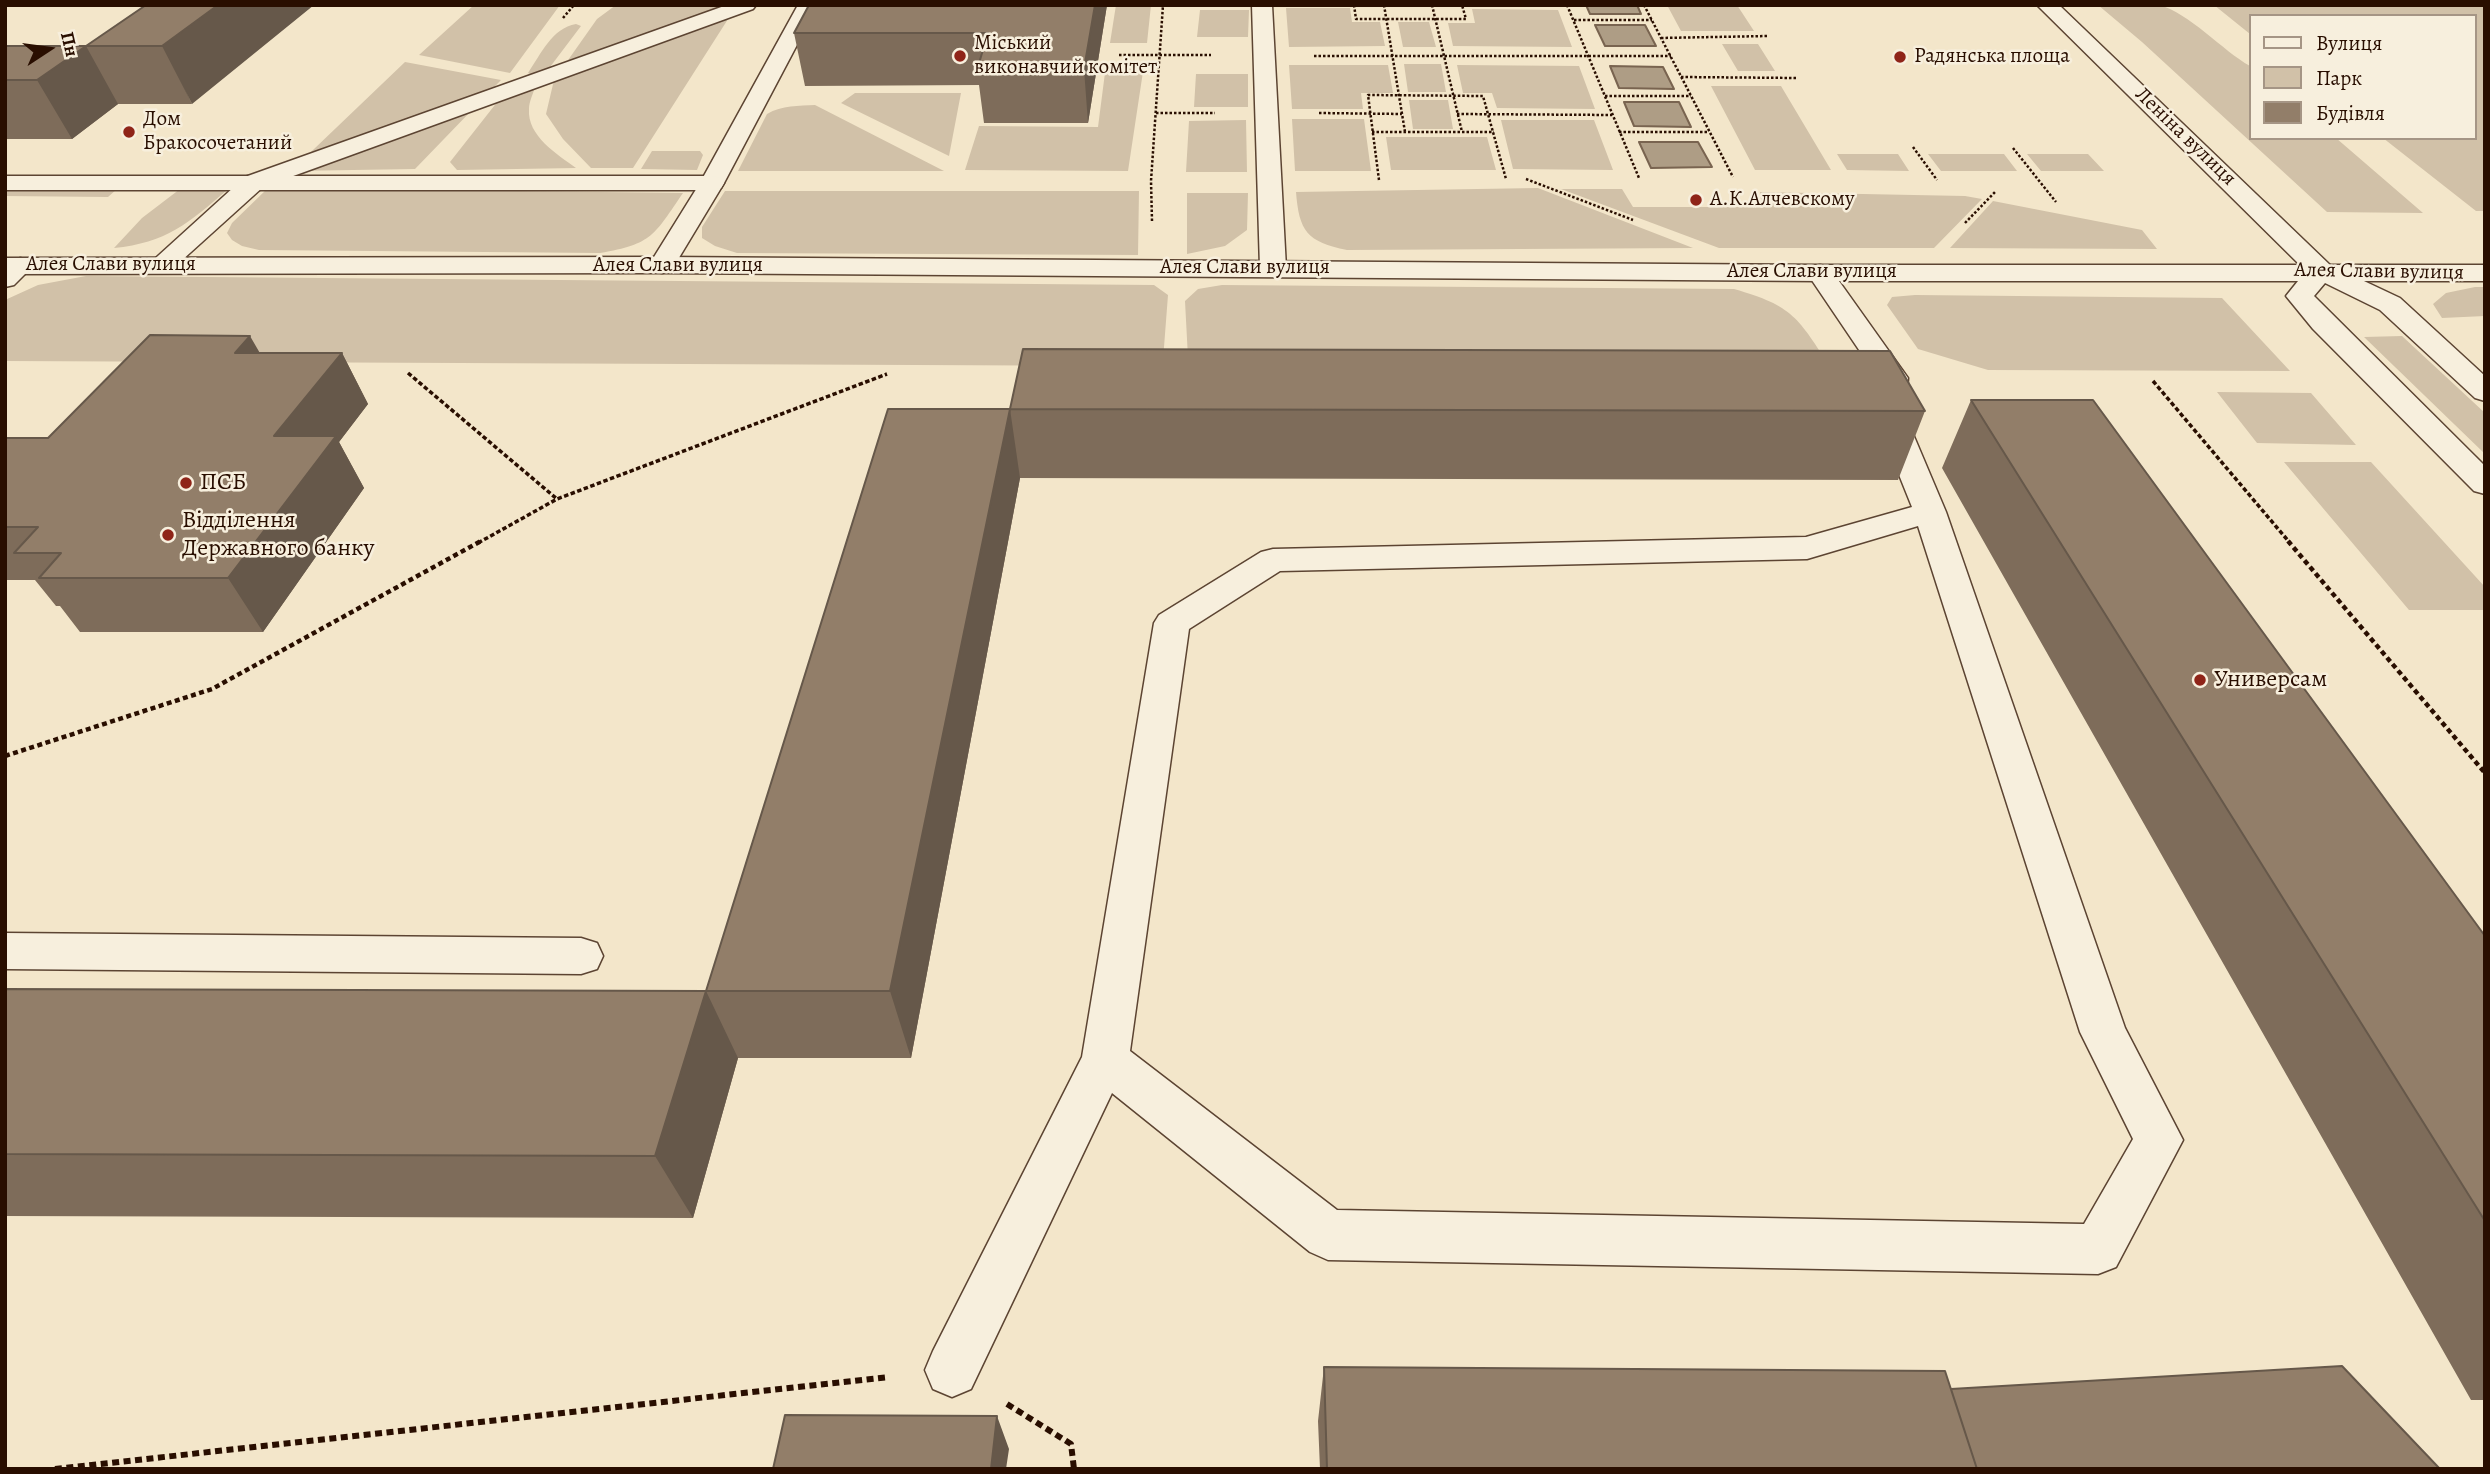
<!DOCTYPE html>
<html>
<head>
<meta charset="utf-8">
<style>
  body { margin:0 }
  #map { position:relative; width:2490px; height:1474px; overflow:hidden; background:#f3e6ca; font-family:Alegreya,serif }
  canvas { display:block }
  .frame { position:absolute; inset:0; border:7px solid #290e00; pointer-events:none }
  .legend { position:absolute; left:2249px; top:14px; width:228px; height:126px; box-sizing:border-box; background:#f7efdd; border:2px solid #a59585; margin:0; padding:9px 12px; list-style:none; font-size:21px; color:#290e00 }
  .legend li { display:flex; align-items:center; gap:14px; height:35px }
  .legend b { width:35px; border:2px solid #a59585 }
  .north { position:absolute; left:14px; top:14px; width:70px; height:70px; -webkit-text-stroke:5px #f7efdd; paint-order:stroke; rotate:77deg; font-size:19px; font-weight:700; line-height:28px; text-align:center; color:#290e00 }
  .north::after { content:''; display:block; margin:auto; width:24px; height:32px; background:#290e00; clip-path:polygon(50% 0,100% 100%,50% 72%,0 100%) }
</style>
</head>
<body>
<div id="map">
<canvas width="2490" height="1474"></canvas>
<div class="frame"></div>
<ul class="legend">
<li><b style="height:9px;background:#f7efdd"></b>Вулиця</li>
<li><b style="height:19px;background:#d1c1a8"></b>Парк</li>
<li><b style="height:19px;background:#927e69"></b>Будівля</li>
</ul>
<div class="north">Пн</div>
</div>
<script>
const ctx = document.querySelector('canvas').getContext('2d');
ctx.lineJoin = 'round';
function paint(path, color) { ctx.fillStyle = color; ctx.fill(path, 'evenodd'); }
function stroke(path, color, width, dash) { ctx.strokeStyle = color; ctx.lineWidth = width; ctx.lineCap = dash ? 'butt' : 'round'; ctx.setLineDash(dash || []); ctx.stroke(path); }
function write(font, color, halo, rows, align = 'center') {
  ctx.font = font + ' Alegreya,serif'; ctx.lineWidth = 5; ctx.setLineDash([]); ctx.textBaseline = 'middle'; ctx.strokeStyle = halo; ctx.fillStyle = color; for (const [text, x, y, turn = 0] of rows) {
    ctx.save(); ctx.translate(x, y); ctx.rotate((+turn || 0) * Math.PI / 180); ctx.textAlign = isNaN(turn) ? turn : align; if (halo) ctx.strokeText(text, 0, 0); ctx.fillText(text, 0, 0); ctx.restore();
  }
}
paint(new Path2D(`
  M474,5H560L510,73L419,55Z
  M616,5H737L633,168H591L563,139L546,114L554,80L597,19Z
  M1116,5H1151L1147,43H1110Z
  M1667,5H1737L1754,31H1681Z
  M2098,5C2116,5 2140,1 2159,5C2188,12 2223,51 2250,66V138H2336L2423,213L2327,212L2142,42Z
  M2214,5H2485V211H2476L2383,138H2474V16H2250V34Z
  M1286,8H1350L1352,22H1380L1385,46L1289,47Z
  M1472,9L1558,10L1572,47L1453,46L1448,23H1475Z
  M1200,10H1249L1248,37H1197Z
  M1398,22H1429L1436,47H1403Z
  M576,24L581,26L547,71L536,77L528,73C541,54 552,28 576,24Z
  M1722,44H1758L1775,71H1738Z
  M405,62L501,80L415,169L291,171Z
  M1404,64H1441L1446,92H1408Z
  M1106,65H1144L1128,171L965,170L979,126L1098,127Z
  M1289,65H1388L1393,93H1361L1363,109H1292Z
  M1457,65L1579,66L1595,109L1497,108L1492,93H1463Z
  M1196,74H1248V107H1194Z
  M1711,86H1781L1831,170H1755Z
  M535,87C533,94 529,102 529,109C527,136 557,154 576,168L457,170L450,162L498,101Z
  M855,93H961L949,156L841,103Z
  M1409,100H1448L1453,129H1413Z
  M815,105L944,171H738L767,114C782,105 799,106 815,105Z
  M1292,119H1364L1371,171H1295Z
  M1246,120L1247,172H1186L1189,121Z
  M1501,120H1594L1613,170L1513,169Z
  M1386,137H1487L1496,170H1391Z
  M652,151H700L703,155L697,170L641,169Z
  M1837,154H1898L1909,171L1847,170Z
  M1928,154H2004L2017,171H1941Z
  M2027,154H2088L2104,171H2041Z
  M268,188L683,193C654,235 653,244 600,253L259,250L242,246L232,240L227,233L232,223Z
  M1538,188L1693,248L1347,250C1307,242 1299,231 1296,192Z
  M5,189H117L108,197L5,196Z
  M180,189L227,190C189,223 166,243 114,248L142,218Z
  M1561,189H1622L1633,207H1762L1760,192L1965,196L1982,199L1934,248H1719Z
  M725,191H1139L1138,255L737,253L715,246L702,238V227Z
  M1187,193H1248L1247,230L1225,246L1187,254Z
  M1993,201L2142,230L2157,249L1950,248Z
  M86,276L1154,285L1168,295L1163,360L1143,366L5,361V300L38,285Z
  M1222,285L1734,289C1794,306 1798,318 1831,368L1188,358L1185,301L1198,289Z
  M2475,287H2485V316L2442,318L2433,304L2446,293Z
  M1915,295L2222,298L2290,371L1988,370L1918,349L1887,305L1892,297Z
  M2402,336L2485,413V454L2364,337Z
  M2217,392L2311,393L2356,445L2257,443Z
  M2284,462H2371L2485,587V610H2409Z`), '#d1c1a8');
const water = new Path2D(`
  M1586,5H1637L1641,14H1590Z
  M1595,25H1645L1656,46H1605Z
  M1610,66L1663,67L1674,89L1619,88Z
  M1624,102H1679L1691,127L1634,126Z
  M1639,142H1698L1712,167L1651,168Z`);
paint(water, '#ae9d85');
stroke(water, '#796450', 2);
const service = new Path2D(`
  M727,5H756L753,9L263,187L170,271L161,273L152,271L148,265L245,177Z
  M798,5H818L724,183L671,271L662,273L653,271L649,265L700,183Z
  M1252,5H1272L1286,268L1282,274L1273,276L1264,274L1260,268Z
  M20,258L29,260L33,266L14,285L5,287V265Z
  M1820,265L1829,267L1908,378L1905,415L1946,512L2125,1028L2183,1140L2116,1267L2098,1274L1328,1260L1310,1252L1112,1093L971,1389L952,1397L933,1389L925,1370L933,1351L1082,1057L1154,623L1159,615L1261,552L1273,549L1806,537L1912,507L1875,415L1878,378L1807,273L1811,267ZM1918,526L2080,1032L2133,1139L2084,1224L1337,1210L1130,1051L1189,629L1280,571L1807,559Z
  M5,933L581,938L597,943L603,956L597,969L581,974L5,969Z`);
const pedestrian = new Path2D(`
  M5,176H712L721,178L724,183L721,188L712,190H5Z`);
const minor = new Path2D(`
  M662,257L1820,265H2485V281H1820L662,273L5,274V258Z`);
const tertiary = new Path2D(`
  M2037,5H2059L2330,265L2400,298L2485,376V401L2475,398L2380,310L2325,283L2314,296L2485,466V494L2474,491L2313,329L2286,296L2306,271Z`);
stroke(service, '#5c4432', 3);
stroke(pedestrian, '#5c4432', 3);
stroke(minor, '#5c4432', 3);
stroke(tertiary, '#5c4432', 3);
stroke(new Path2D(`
  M1354,5L1356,19H1466L1462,5
  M1384,5L1405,132
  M1432,5L1462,132
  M1567,5L1639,178
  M1644,5L1733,177
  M563,18L574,5
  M1574,20H1652
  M1661,38L1767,36
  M1119,55H1211
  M1314,56H1671
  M1681,77L1797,78
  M1605,96H1691
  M1156,113H1215
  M1319,113L1402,114
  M1457,114L1612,115
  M1372,132H1494
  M1619,132H1709
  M1913,147L1937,180
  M2013,148L2056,202
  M1526,179L1633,220
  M1379,180L1368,95L1483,96L1506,179
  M1152,221L1151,181L1163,5
  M1965,223L1996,191`), '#290e00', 2.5, [2.5, 2]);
stroke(new Path2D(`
  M408,373L557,499
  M2153,381L2290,543
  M478,543L557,499L887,374`), '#290e00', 3.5, [4.5, 2.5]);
stroke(new Path2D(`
  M2288,541L2485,773
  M5,756L212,689L481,541`), '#290e00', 4.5, [5, 3.5]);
stroke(new Path2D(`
  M1007,1404L1071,1444L1074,1469
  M55,1469L889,1377`), '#290e00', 6, [7, 4.5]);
paint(service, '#f7efdd');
paint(pedestrian, '#f7efdd');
paint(minor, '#f7efdd');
paint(tertiary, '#f7efdd');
paint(new Path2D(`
  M146,5L192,104H118L72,139H5V46H86Z
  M809,5H1107L1088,123H984L979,85L805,86L794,33Z
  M260,353H342L368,404L339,442L364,488L263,632H80L60,606H56L35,580H5V438H48Z
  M1971,400L2485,936V1400H2471L1942,468Z
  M888,409L1925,411L1898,480L1020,478L911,1058H738L693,1218L5,1216V989L706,991Z
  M1324,1367L1951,1389L2440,1469H1320L1318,1421Z`), '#7e6c5a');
paint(new Path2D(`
  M218,5H314L192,104L162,46Z
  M1095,5H1107L1088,123L1084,69Z
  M86,46L118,104L72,139L37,80Z
  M250,336L279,386L235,353Z
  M342,353L368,404L339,442L364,488L263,632L228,578L274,436Z
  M1010,409L1020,478L911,1058L890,991Z
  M706,991L738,1058L693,1218L655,1156Z
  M997,1416L1009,1449L1006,1469H991Z`), '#66584a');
const building = new Path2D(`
  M146,5H218L162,46H86Z
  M809,5H1095L1084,69L977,70L988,33H794Z
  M5,46H86L37,80H5Z
  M150,335L250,336L235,353H342L274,436H336L228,578H39L61,553H14L38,527H5V438H48Z
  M1023,349L1890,351L1925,411L1010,409L890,991H706L888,409H1010Z
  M1971,400H2093L2485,936V1221Z
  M5,989L706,991L655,1156L5,1154Z
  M2342,1366L2440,1469H1977L1951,1389Z
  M1324,1367L1945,1371L1977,1469H1327Z
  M785,1415L997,1416L991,1469H773Z`);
paint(building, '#927e69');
stroke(building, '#66584a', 2);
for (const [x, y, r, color] of [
  [960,56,7,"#8f2418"],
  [1900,57,7,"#8f2418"],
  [129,132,7,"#8f2418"],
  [1696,200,7,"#8f2418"],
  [186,483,7,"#8f2418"],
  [168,535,7,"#8f2418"],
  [2200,680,7,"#8f2418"]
]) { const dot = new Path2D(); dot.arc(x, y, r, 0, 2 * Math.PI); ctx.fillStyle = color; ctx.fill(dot); stroke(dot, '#f7efdd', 2.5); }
write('21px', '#290e00', '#f7efdd', [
  ["Міський",974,44],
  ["виконавчий комітет",974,68],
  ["Радянська площа",1914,57],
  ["Дом",143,120],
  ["Бракосочетаний",143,144],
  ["А.К.Алчевскому",1710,200]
], 'left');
write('21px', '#290e00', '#f7efdd', [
  ["Леніна вулиця",2185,137,44],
  ["Алея Слави вулиця",111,265],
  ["Алея Слави вулиця",678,266],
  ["Алея Слави вулиця",1245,268],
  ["Алея Слави вулиця",1812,272],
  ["Алея Слави вулиця",2379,272,1]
]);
write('24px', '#290e00', '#f7efdd', [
  ["ПСБ",200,483],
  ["Відділення",182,521],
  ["Державного банку",182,549],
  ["Универсам",2214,680]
], 'left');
</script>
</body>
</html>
